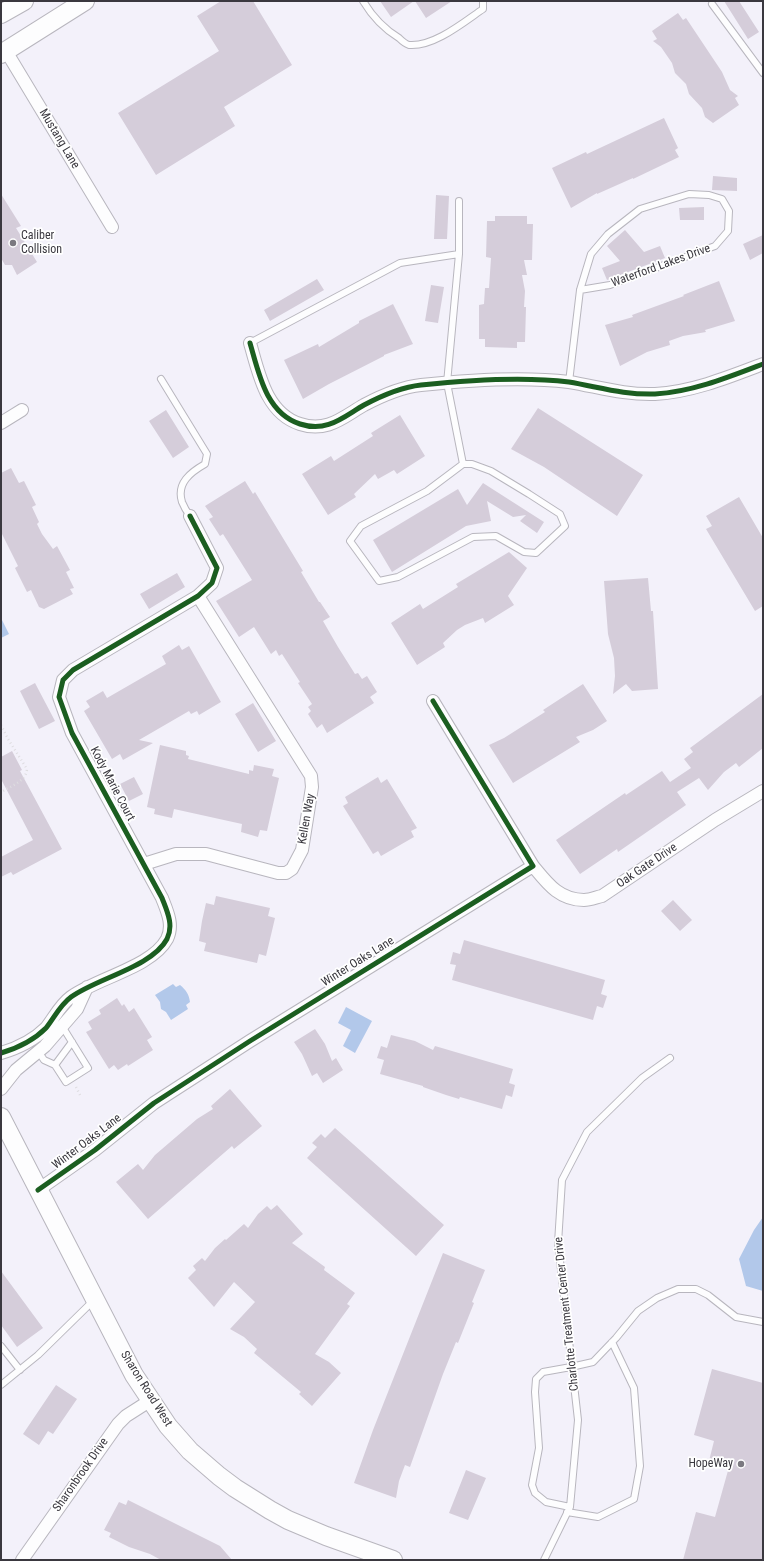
<!DOCTYPE html>
<html>
<head>
<meta charset="utf-8">
<style>
  body { margin:0 }
  #map { position:relative; width:764px; height:1561px; overflow:hidden; background:#f3f1fa; font-family:"Roboto Condensed",sans-serif }
  canvas { display:block }
  .frame { position:absolute; inset:0; border:2px solid #3a383f; pointer-events:none }
</style>
</head>
<body>
<div id="map">
<canvas width="764" height="1561"></canvas>
<div class="frame"></div>
</div>
<script>
const ctx = document.querySelector('canvas').getContext('2d');
ctx.lineJoin = 'round';
function paint(path, color) { ctx.fillStyle = color; ctx.fill(path, 'evenodd'); }
function stroke(path, color, width, dash) { ctx.strokeStyle = color; ctx.lineWidth = width; ctx.lineCap = dash ? 'butt' : 'round'; ctx.setLineDash(dash || []); ctx.stroke(path); }
function write(font, color, halo, rows, align = 'center') {
  ctx.font = font + ' "Roboto Condensed",sans-serif'; ctx.lineWidth = 3.5; ctx.setLineDash([]); ctx.textBaseline = 'middle'; ctx.strokeStyle = halo; ctx.fillStyle = color; for (const [text, x, y, turn = 0] of rows) {
    ctx.save(); ctx.translate(x, y); ctx.rotate((+turn || 0) * Math.PI / 180); ctx.textAlign = isNaN(turn) ? turn : align; if (halo) ctx.strokeText(text, 0, 0); ctx.fillText(text, 0, 0); ctx.restore();
  }
}
paint(new Path2D(`
  M1,618L9,634L1,638Z
  M173,984L176,987L180,985C186,990 189,994 190,1002L186,1005L188,1009L171,1020L166,1012L161,1009L160,1002L155,995Z
  M346,1007L372,1021L355,1053L343,1046L351,1030L338,1023Z
  M763,1217V1291L746,1286L739,1259L754,1230Z`), '#b2c8ea');
paint(new Path2D(`
  M221,1H253L292,65L224,107L235,126L156,175L118,113L219,51L197,16Z
  M380,1H414L391,17Z
  M415,1H452L426,18Z
  M724,1H739L759,32L748,39Z
  M678,13L683,20L686,18L722,72L730,90L738,96L735,98L739,105L713,123L705,117L702,108L689,94L686,84L675,73L672,63L661,47L653,41L657,39L652,31Z
  M664,118L678,148L675,150L679,157L633,179V178L597,194V193L571,208L552,168L586,152L587,154Z
  M713,176L737,178V191L712,190Z
  M1,194L21,226L16,228L37,262L17,275L12,265H5L1,258Z
  M436,195L449,196L447,239H434Z
  M704,207V220H680L679,208Z
  M495,216H527V224H533L532,260H524L527,275H522L525,291L524,307H526L525,342H517V348L485,347V339H479V305L484,304L485,288H489L491,258L486,257L487,221H495Z
  M625,230L644,252L660,246L665,258L607,280L602,268L620,261L607,246Z
  M763,235V253L750,260L743,244Z
  M317,279L324,290L270,321L264,310Z
  M719,281L735,321L705,330L706,332L683,336L669,341L670,345L647,352L620,366L605,325L633,317L632,315L684,296L683,295Z
  M431,285L444,287L438,323L425,321Z
  M393,304L413,344L384,355V356L329,384L303,399L284,360L318,344L319,347L359,323V321Z
  M538,408L643,475L617,516L544,467L511,449Z
  M166,410L189,447L173,458L149,421Z
  M400,415L425,456L397,474L394,470L378,479L375,474L354,494L356,497L328,515L302,474L331,456L334,461L373,436L371,433Z
  M11,468L19,483L24,481L36,505L32,507L39,522L37,524L42,534L53,549L57,546L70,570L66,572L74,588L70,589L73,594L44,609L39,607L31,590L27,592L15,568L18,566L1,532V473Z
  M245,481L253,494L255,492L303,571L301,572L319,602H320L330,617L323,621L338,647L355,674L358,673L362,679L367,676L377,692L370,697L374,703L327,733L322,724L317,728L308,714L311,711L308,707L312,704L298,683L300,682L282,654L279,656L276,650L271,654L254,627L239,637L216,601L252,580L223,534L220,536L209,519L213,517L205,506Z
  M483,483L544,522L537,533L520,521L526,515L513,517L487,501L491,521L466,526L392,572L373,540L458,489L467,505Z
  M739,497L763,538V606L755,611L706,529L712,526L706,516Z
  M509,552L527,568L508,596L514,605L485,623L483,618L465,625L457,630L443,643L445,647L417,665L391,623L420,604L423,609L458,587L456,584Z
  M177,573L185,587L149,609L140,594Z
  M648,578L651,611H653L658,689L632,691L626,684L613,694L615,676L614,658L608,634L604,581Z
  M179,645L182,650L189,646L221,702L199,715L197,711L191,714L189,711L139,740L153,743L123,760L120,754L112,759L84,711L90,707L86,701L103,691L107,698L166,664L162,656Z
  M35,683L55,721L39,729L20,691Z
  M583,684L607,721L593,730L576,737L580,742L513,783L489,745L504,738L545,712L543,710Z
  M763,694V748L739,767L736,763L724,772L708,790L699,778L677,792L686,805L618,852L617,849L580,874L556,840L625,793L626,795L662,771L670,782L691,768L684,759L693,752L690,748Z
  M253,703L276,741L258,752L235,714Z
  M160,745L186,751V755L189,756L188,759L249,774V770L253,771L254,765L274,769L272,776L279,778L267,831L260,830L258,837L241,832L242,824L174,809L172,818L154,814L155,809L147,807Z
  M12,751L22,770L20,771L62,849L13,875L11,872L1,877V857L33,840L1,779V757Z
  M134,777L143,794L129,801L120,784Z
  M378,777L381,783L387,779L417,828L411,831L414,837L381,856L378,851L373,854L343,806L348,803L345,797Z
  M216,896L270,908L268,916L275,918L271,935L266,956L259,954L257,963L204,951L206,943L199,941L202,921L206,903L214,905Z
  M673,900L692,920L680,931L661,911Z
  M464,940L605,980L601,994L607,996L603,1008L597,1006L593,1020L452,980L456,965L450,964L453,952L460,954Z
  M117,998L122,1006L124,1004L129,1012L134,1008L152,1037L147,1040L153,1050L128,1066L127,1064L118,1070L114,1065L109,1069L86,1032L92,1029L88,1022L101,1014L99,1010Z
  M315,1029L325,1044L332,1061L336,1058L343,1070L323,1083L317,1073L312,1076L302,1054L294,1042Z
  M391,1035L415,1041L433,1050L435,1046L513,1069L509,1083L515,1085L512,1097L506,1095L502,1109L460,1097L459,1099L446,1095L423,1087V1086L380,1074L384,1060L377,1058L381,1046L387,1048Z
  M230,1089L262,1126L234,1149L232,1146L148,1219L116,1182L138,1164L143,1170L155,1155L197,1119L213,1109L211,1106Z
  M335,1128L444,1225L416,1256L307,1158L317,1147L312,1143L321,1134L325,1138Z
  M277,1205L303,1234L292,1243L325,1267L324,1270L355,1293L347,1304L350,1306L315,1354L329,1362L341,1373L312,1406L299,1394L301,1392L254,1353L257,1349L244,1337L230,1329L255,1302L234,1282L214,1307L188,1278L196,1270L193,1266L202,1258L205,1261L215,1248L225,1239L226,1240L244,1224L248,1228L258,1214L267,1206L271,1210Z
  M443,1253L485,1270L472,1302L474,1303L458,1343L456,1342L443,1374L410,1467L405,1465L399,1481L396,1498L354,1483L373,1430Z
  M1,1271L43,1328L17,1347L1,1325Z
  M712,1369L763,1383V1560H683L696,1512L715,1517L729,1467L709,1461L714,1441L694,1435Z
  M56,1385L77,1399L53,1434L48,1431L39,1445L23,1434Z
  M466,1470L486,1478L468,1520L449,1513Z
  M128,1500L220,1546L232,1560H161L150,1554L129,1547L109,1537L111,1533L104,1530L119,1502L126,1505Z`), '#d5cdda');
const lane = new Path2D(`
  M363,1C372,16 384,29 399,38C402,41 406,44 409,45C434,47 464,22 483,9V1
  M712,4L763,73
  M459,201V254L447,383L463,464L427,491L361,526L350,541L379,581L398,577L473,537L496,536L524,552L536,553L565,526L560,514L529,494L491,471L472,464H463
  M250,343L400,263L459,254
  M161,379L207,454L205,464C191,472 176,483 182,502C184,507 187,512 190,516
  M569,382L580,290L591,254L608,234L640,209L689,194L709,195L722,199L729,211L728,231L715,246L610,285L580,290
  M38,1051L44,1060L55,1065L66,1082L88,1068L62,1026
  M55,1065L72,1042
  M1,1346L20,1370
  M1,1385L38,1355L93,1301
  M570,1507L546,1502L535,1493L532,1485L539,1448L535,1392L536,1379L543,1372L571,1367L593,1362L616,1338L638,1311L657,1298L678,1289H696L708,1295L736,1317L763,1322
  M567,1512L598,1517L634,1499L640,1466L634,1388L612,1342
  M544,1560L570,1507L578,1420L558,1243L562,1180L587,1132L642,1078L670,1058`);
const street = new Path2D(`
  M6,51L112,227
  M250,343C259,374 266,413 300,424C327,433 343,417 364,405C381,396 402,387 421,385C468,380 521,376 569,382C599,387 624,395 655,394C692,392 729,377 763,364
  M1,423L22,410
  M144,864L176,854H206L278,873H286L292,869L302,850L312,787L311,776L198,596
  M533,866C547,883 559,900 584,900C590,900 597,897 602,896L715,820L763,791
  M1,1053C18,1048 33,1041 46,1028C54,1018 60,1005 71,997C97,978 152,967 167,939C174,925 167,911 162,898L72,733L59,697L63,680L73,670L198,596L212,583L217,568L190,516
  M1,1089L16,1070L45,1046L77,1009L87,987
  M38,1190L95,1150L154,1103L250,1041L533,866L433,701
  M22,1560L118,1424L126,1416L151,1400`);
const secondary = new Path2D(`
  M1,14L24,1
  M1,54L85,1
  M1,1117L134,1375L168,1426L190,1451L219,1476L235,1488L270,1510L288,1520L326,1536L393,1560`);
stroke(lane, '#b8b6be', 8);
stroke(street, '#b8b6be', 14);
stroke(secondary, '#b8b6be', 20);
stroke(new Path2D(`
  M1,725L8,739L27,769C26,781 13,785 3,791
  M76,1087L81,1097`), '#dedde0', 2.5, [1, 3]);
stroke(lane, '#fdfdfe', 6);
stroke(street, '#fdfdfe', 12);
stroke(secondary, '#fdfdfe', 18);
stroke(new Path2D(`
  M250,343C259,374 266,413 300,424C327,433 343,417 364,405C381,396 402,387 421,385C468,380 521,376 569,382C599,387 624,395 655,394C692,392 729,377 763,364
  M1,1053C18,1048 33,1041 46,1028C54,1018 60,1005 71,997C97,978 152,967 167,939C174,925 167,911 162,898L72,733L59,697L63,680L73,670L198,596L212,583L217,568L190,516
  M38,1190L95,1150L154,1103L250,1041L533,866L433,701`), '#1b5e20', 5);
for (const [x, y, r, color] of [
  [13,243,4,"#7b7980"],
  [741,1464,4,"#7b7980"]
]) { const dot = new Path2D(); dot.arc(x, y, r, 0, 2 * Math.PI); ctx.fillStyle = color; ctx.fill(dot); stroke(dot, '#fff', 1.5); }
write('12px', '#3a383f', '#fff', [
  ["Mustang Lane",59,139,59],
  ["Waterford Lakes Drive",661,266,-20],
  ["Kody Marie Court",112,784,62],
  ["Kellen Way",307,819,-80],
  ["Oak Gate Drive",647,866,-34],
  ["Winter Oaks Lane",358,962,-32],
  ["Winter Oaks Lane",87,1142,-37],
  ["Charlotte Treatment Center Drive",567,1314,-96],
  ["Sharon Road West",146,1389,58],
  ["Sharonbrook Drive",81,1475,-55]
]);
write('12px', '#3a383f', '#fff', [
  ["Caliber",21,236],
  ["Collision",21,250],
  ["HopeWay",733,1464,"right"]
], 'left');
</script>
</body>
</html>
